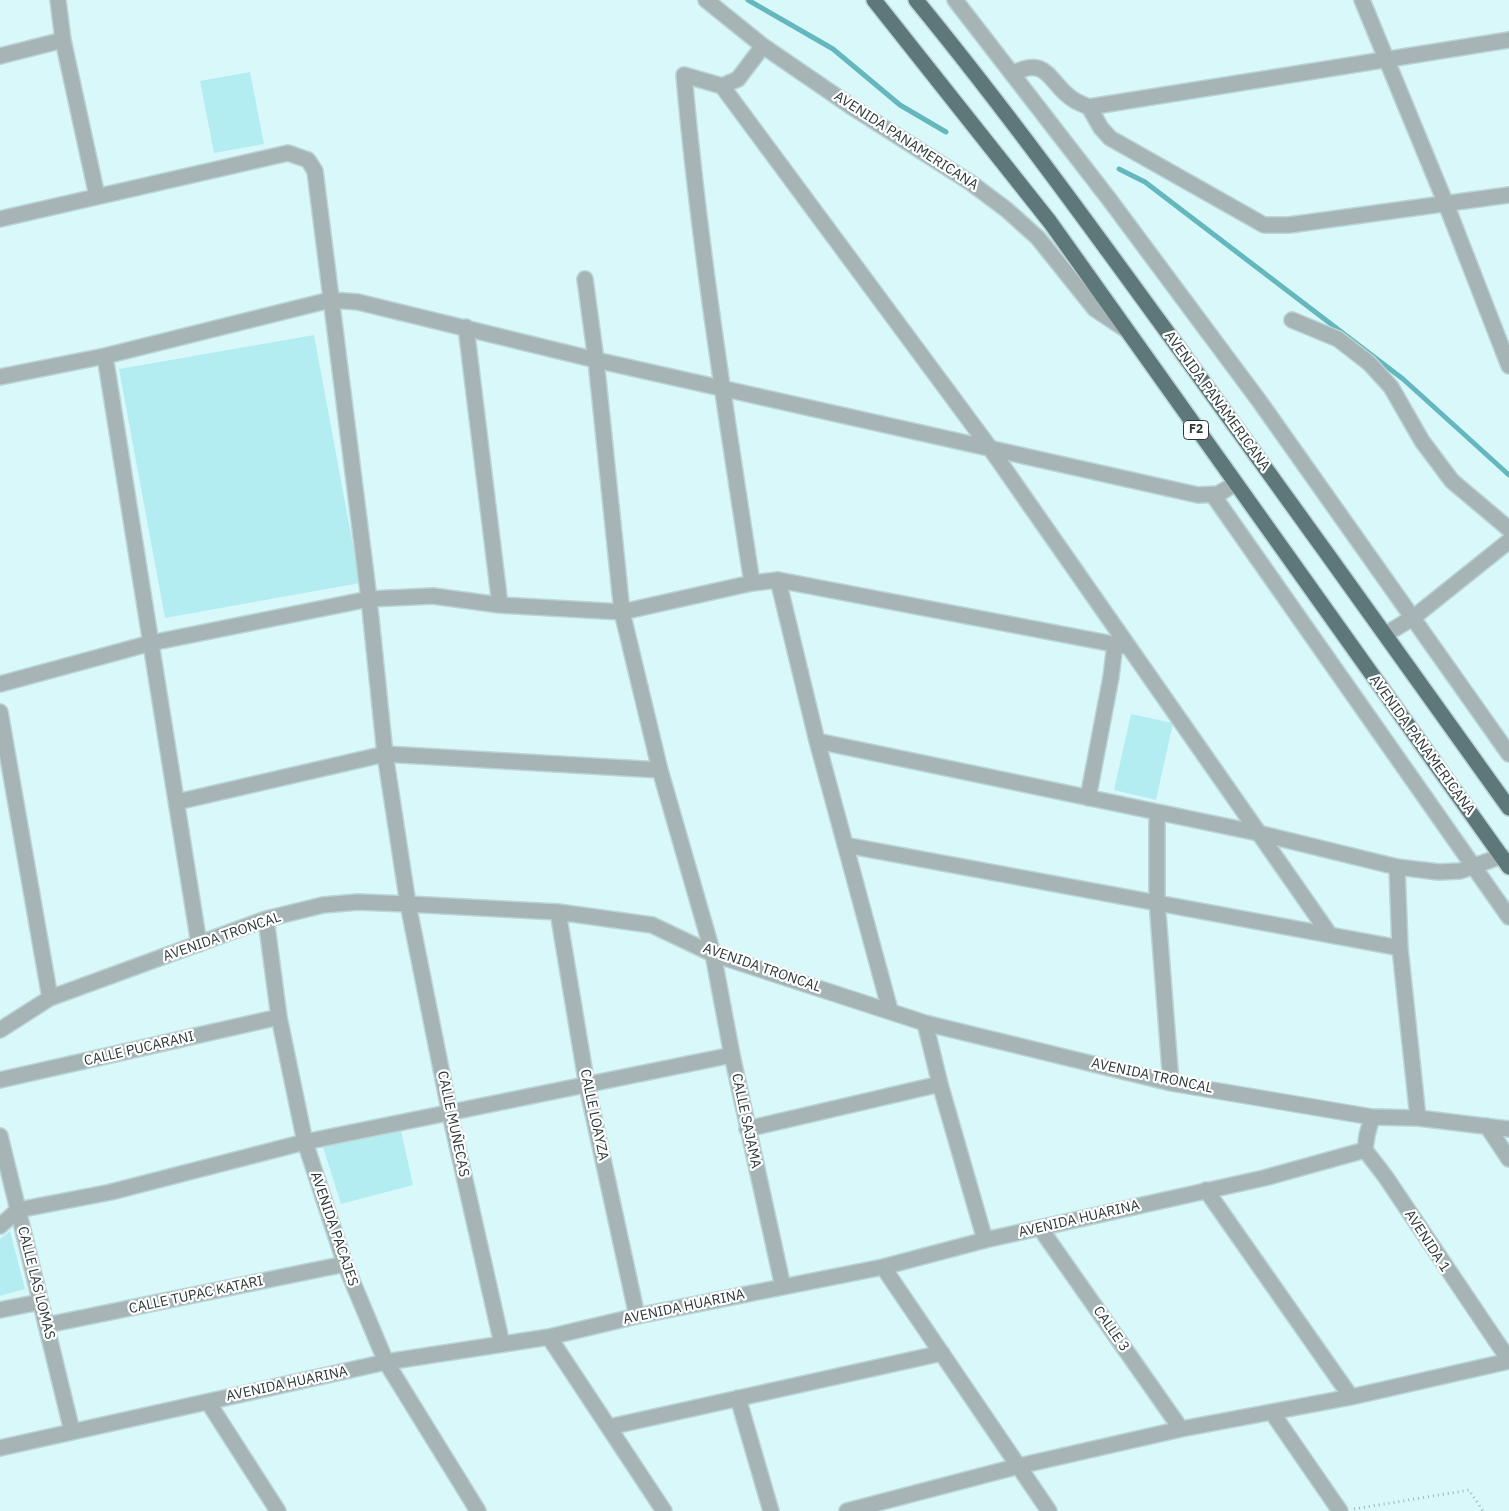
<!DOCTYPE html>
<html>
<head>
<meta charset="utf-8">
<style>
  body { margin:0 }
  canvas { display:block; background:#d9f8fa }
</style>
</head>
<body>
<canvas width="1509" height="1511"></canvas>
<script>
const ctx = document.querySelector('canvas').getContext('2d');
ctx.lineJoin = 'round';
function paint(path, color) { ctx.fillStyle = color; ctx.fill(path, 'evenodd'); }
function stroke(path, color, width, dash) { ctx.strokeStyle = color; ctx.lineWidth = width; ctx.lineCap = dash ? 'butt' : 'round'; ctx.setLineDash(dash || []); ctx.stroke(path); }
function write(font, color, halo, rows, align = 'center') {
  ctx.font = font + ' "IBM Plex Sans",sans-serif'; ctx.lineWidth = 4.5; ctx.setLineDash([]); ctx.textBaseline = 'middle'; ctx.strokeStyle = halo; ctx.fillStyle = color; for (const [text, x, y, turn = 0] of rows) {
    ctx.save(); ctx.translate(x, y); ctx.rotate((+turn || 0) * Math.PI / 180); ctx.textAlign = isNaN(turn) ? turn : align; if (halo) ctx.strokeText(text, 0, 0); ctx.fillText(text, 0, 0); ctx.restore();
  }
}
paint(new Path2D(`
  M250,72L264,144L214,153L200,81Z
  M314,335L360,583L165,618L119,369Z
  M1131,714L1173,723L1156,800L1114,790Z
  M401,1131L413,1185L341,1204L323,1147Z
  M10,1231L25,1289L0,1296V1239Z`), '#b3edf2');
stroke(new Path2D(`
  M748,0L833,49L900,105L946,132
  M1119,169L1145,182L1403,379L1509,475`), '#63b7bd', 5);
const minor = new Path2D(`
  M58,0L63,40L97,196
  M706,0L763,46L855,109L971,183L1007,210L1038,238L1095,309L1125,329
  M955,0L1109,199L1260,402L1509,754
  M1362,0L1446,204L1509,366
  M0,56L63,40
  M1012,74C1049,54 1049,85 1074,100C1079,103 1084,105 1089,107L1509,40
  M722,86L990,448L1330,935
  M1089,107L1101,128L1110,138L1264,225H1289L1509,195
  M0,219L288,153L308,160L315,171L369,599L385,754L408,904L450,1114L502,1344
  M585,279L596,360L622,612L660,770L713,954L732,1055L783,1287
  M1292,320L1338,339L1369,363L1391,387L1422,441L1452,481L1509,529
  M466,327L500,605
  M105,356L199,944
  M0,377L105,356L330,300L358,302L596,360L1198,495L1218,494L1235,484
  M1213,495L1509,917
  M778,580L817,741L890,1010
  M752,583C726,414 699,245 684,75L722,86L738,79L763,46
  M1386,634L1414,617L1509,541
  M0,684L151,643L369,599L433,596L500,605L622,612L752,583L778,580L1129,647
  M0,712L50,998
  M817,741L1258,833L1397,867L1439,872L1460,871L1502,856
  M1088,798L1111,677L1115,644
  M177,802L385,754L660,770
  M1157,813V901L1171,1083
  M845,845L1400,948
  M1397,867L1400,948L1418,1118
  M558,912L587,1086L637,1316
  M266,919L279,1017L305,1142L345,1264L386,1362L478,1511
  M925,1023L940,1084L985,1240
  M0,1030L50,998L266,919L323,905L358,902L408,904L558,912L652,925L713,954L925,1023L1171,1083L1372,1117L1418,1118L1509,1129
  M0,1080L279,1017
  M1372,1117L1367,1135L1365,1150L1385,1176L1509,1360
  M1487,1126L1509,1159
  M747,1129L940,1084
  M0,1136L72,1431
  M1206,1190L1351,1397
  M0,1226L18,1210L111,1192L305,1142L732,1055
  M1040,1228L1181,1429
  M883,1267L1049,1511
  M0,1310L40,1302
  M47,1325L345,1264
  M549,1337L664,1511
  M738,1398L771,1511
  M208,1402L278,1511
  M1273,1414L1340,1511
  M609,1427L942,1353
  M0,1448L386,1362L549,1337L637,1316L883,1267L985,1240L1264,1178L1365,1150
  M847,1511L1019,1466L1181,1429L1351,1397L1509,1361`);
const trunk = new Path2D(`
  M874,0L1050,222L1509,867
  M916,0C1011,116 1098,237 1186,358C1294,508 1402,657 1509,808`);
stroke(minor, '#bad5d7', 18);
stroke(trunk, '#bad5d7', 18);
stroke(new Path2D(`
  M1354,1509L1469,1490L1483,1511`), '#9eb6b8', 3, [1, 4]);
stroke(minor, '#a7b4b5', 15);
stroke(trunk, '#5e787a', 15);
for (const [x, y, w] of [
  [1196,430,25]
]) { const box = new Path2D(); box.roundRect(x - w / 2, y - 9.5, w, 19, 4); ctx.fillStyle = '#fff'; ctx.fill(box); stroke(box, '#2b3738', 1); }
write('bold 12px', '#2b3738', null, [
  ["F2",1196,430]
]);
write('14px', '#2b3738', '#fff', [
  ["AVENIDA PANAMERICANA",906,141,33],
  ["AVENIDA PANAMERICANA",1217,401,54],
  ["AVENIDA PANAMERICANA",1422,745,54],
  ["AVENIDA TRONCAL",222,937,-19],
  ["AVENIDA TRONCAL",762,968,19],
  ["CALLE PUCARANI",139,1049,-13],
  ["AVENIDA TRONCAL",1152,1076,12],
  ["CALLE LOAYZA",594,1115,78],
  ["CALLE SAJAMA",746,1121,78],
  ["CALLE MUÑECAS",453,1124,78],
  ["AVENIDA HUARINA",1079,1219,-13],
  ["AVENIDA PACAJES",334,1229,71],
  ["AVENIDA 1",1427,1241,57],
  ["CALLE LAS LOMAS",36,1283,76],
  ["CALLE TUPAC KATARI",196,1295,-12],
  ["AVENIDA HUARINA",684,1307,-12],
  ["CALLE 3",1111,1329,55],
  ["AVENIDA HUARINA",287,1384,-12]
]);
</script>
</body>
</html>
